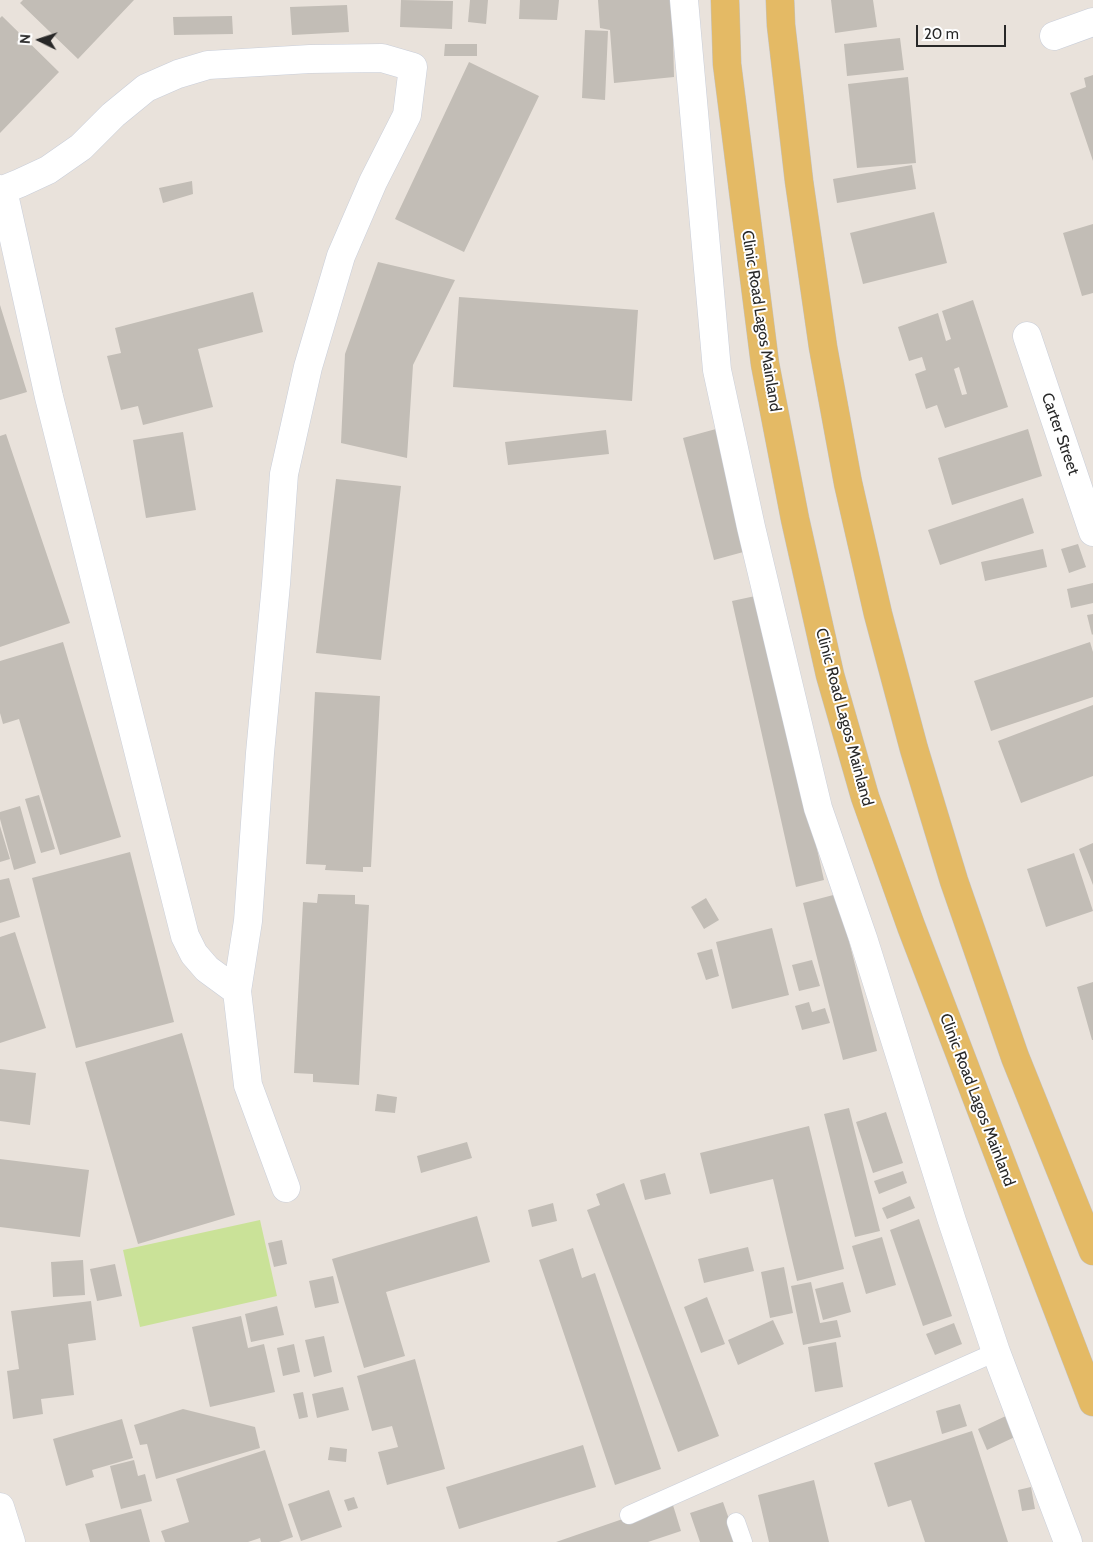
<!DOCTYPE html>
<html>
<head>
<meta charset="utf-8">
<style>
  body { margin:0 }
  #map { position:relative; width:1093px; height:1542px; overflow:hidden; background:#e9e2db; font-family:Cabin,sans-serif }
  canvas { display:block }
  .north { position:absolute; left:15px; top:15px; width:50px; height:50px; -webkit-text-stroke:4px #fff; paint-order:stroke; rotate:274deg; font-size:14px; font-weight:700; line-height:20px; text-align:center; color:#282828 }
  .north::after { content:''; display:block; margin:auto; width:18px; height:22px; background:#282828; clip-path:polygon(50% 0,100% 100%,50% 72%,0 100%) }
  .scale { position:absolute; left:916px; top:25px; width:90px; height:22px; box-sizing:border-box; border:2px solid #282828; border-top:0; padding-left:6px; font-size:15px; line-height:18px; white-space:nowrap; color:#282828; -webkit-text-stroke:4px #fff; paint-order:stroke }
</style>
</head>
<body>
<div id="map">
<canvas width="1093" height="1542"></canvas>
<div class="north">N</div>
<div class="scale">20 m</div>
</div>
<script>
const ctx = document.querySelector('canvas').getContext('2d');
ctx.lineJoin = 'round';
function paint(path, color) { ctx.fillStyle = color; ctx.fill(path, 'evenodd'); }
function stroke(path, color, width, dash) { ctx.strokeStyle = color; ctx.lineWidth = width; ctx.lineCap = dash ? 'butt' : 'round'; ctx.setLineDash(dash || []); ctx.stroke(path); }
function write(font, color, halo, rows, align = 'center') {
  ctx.font = font + ' Cabin,sans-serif'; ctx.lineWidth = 4; ctx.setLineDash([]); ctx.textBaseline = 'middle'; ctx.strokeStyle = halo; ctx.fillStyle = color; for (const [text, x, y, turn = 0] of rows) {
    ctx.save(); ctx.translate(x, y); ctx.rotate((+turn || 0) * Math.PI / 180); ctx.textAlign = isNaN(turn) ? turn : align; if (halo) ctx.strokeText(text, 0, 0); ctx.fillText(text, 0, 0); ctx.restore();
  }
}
paint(new Path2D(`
  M260,1220L277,1296L140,1327L123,1250Z`), '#cae298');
paint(new Path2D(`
  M23,0H134L78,59L20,3Z
  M401,0L453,1L452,29L400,27Z
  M470,0H488L486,24L468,22Z
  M520,0H559L557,20L519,19Z
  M598,0H672L674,77L614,83L610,30L600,28Z
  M831,0H873L877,27L835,33Z
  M347,5L349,32L292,35L290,7Z
  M2,16L59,72L0,133V18Z
  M232,16L233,34L174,35L173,17Z
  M585,30L608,31L605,100L582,98Z
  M900,38L904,70L847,76L844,44Z
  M445,44H477V56H444Z
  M469,62L539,96L464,252L395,219Z
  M1093,75V161L1070,93L1086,87L1084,78Z
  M908,77L916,163L857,168L848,84Z
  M912,165L916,189L837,203L833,179Z
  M192,181L193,194L163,203L159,188Z
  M934,212L947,263L863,284L850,233Z
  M1093,224V293L1082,296L1063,233Z
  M378,262L455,280L413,365L407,458L341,443L345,354Z
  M253,292L263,332L198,349L213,407L143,425L138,406L121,410L107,356L121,353L115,328Z
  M459,297L638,310L632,401L453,387Z
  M973,300L1008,407L945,428L937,405L926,409L915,374L926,370L922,357L909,361L898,327L938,313L946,341L951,339L942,311ZM959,367L967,394L962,395L954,369Z
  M0,305L27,392L0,400Z
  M716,429L747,551L714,560L683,438Z
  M1028,429L1042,476L952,505L938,458Z
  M606,430L609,454L508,465L505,442Z
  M183,432L196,510L146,518L133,440Z
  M6,434L70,623L0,647V436Z
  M336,479L401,486L381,660L316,653Z
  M1023,498L1034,533L940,565L928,530Z
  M1078,544L1086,567L1069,573L1061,549Z
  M1043,549L1047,567L985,581L981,562Z
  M1093,583V603L1071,608L1067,589Z
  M760,595L824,880L796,887L732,601Z
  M1093,614V634L1092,635L1087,615Z
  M63,642L121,837L60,855L19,719L3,724L0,713V661Z
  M1090,642L1093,652V697L991,731L974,681Z
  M315,692L380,696L371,867H363V872L325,870L326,865L306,864Z
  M1093,705V776L1021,803L998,741Z
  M39,795L55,849L41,853L25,799Z
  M20,806L36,863L14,870L0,819V812Z
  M0,826L10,859L0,862Z
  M1093,843V885L1079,849Z
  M130,852L174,1022L76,1048L32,878Z
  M1074,853L1093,911L1046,927L1027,869Z
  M9,878L20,917L0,923V880Z
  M318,894L355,895V904L369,905L359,1085L313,1082V1074L294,1073L303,902L317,903Z
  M837,894L877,1051L843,1060L803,903Z
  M706,898L719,920L704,929L691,907Z
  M772,928L789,995L732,1009L716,942Z
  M15,932L46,1028L0,1043V937Z
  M712,949L719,976L706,980L697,953Z
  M812,960L820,986L799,991L792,965Z
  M1093,982V1040H1092L1077,987Z
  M809,1002L812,1012L825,1008L830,1023L802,1030L795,1006Z
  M182,1033L235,1215L138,1244L85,1062Z
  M0,1069L36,1073L30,1125L0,1121Z
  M377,1094L397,1097L395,1113L375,1111Z
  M849,1108L880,1231L855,1237L824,1114Z
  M886,1112L903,1163L873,1173L856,1122Z
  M809,1126L844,1269L797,1281L773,1179L710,1194L700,1153Z
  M467,1142L472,1158L421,1173L417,1156Z
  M0,1159L89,1170L80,1237L0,1227Z
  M903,1171L907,1183L879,1194L874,1181Z
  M665,1173L671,1194L645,1200L640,1180Z
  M624,1183L719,1436L678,1452L587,1210L600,1205L596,1194Z
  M910,1196L915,1208L887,1219L882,1208Z
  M553,1203L557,1221L532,1227L528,1210Z
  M477,1216L490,1262L386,1292L405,1356L364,1368L332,1259Z
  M919,1219L952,1316L923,1326L890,1230Z
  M882,1237L896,1285L866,1294L852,1246Z
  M282,1240L287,1264L274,1267L268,1243Z
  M748,1247L754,1271L704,1283L698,1259Z
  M573,1248L582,1278L595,1273L661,1469L615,1485L539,1260Z
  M83,1260L85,1295L53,1297L51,1262Z
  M115,1264L122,1296L97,1301L90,1269Z
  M784,1267L793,1313L770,1318L761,1272Z
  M333,1276L339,1303L315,1308L309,1281Z
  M811,1282L820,1323L837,1320L841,1337L803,1345L791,1286Z
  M843,1282L851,1312L823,1320L815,1289Z
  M707,1297L725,1344L701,1353L684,1307Z
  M91,1301L96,1340L68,1344L74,1395L41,1399L43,1414L13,1419L7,1371L19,1369L11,1311Z
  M277,1306L284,1335L251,1342L245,1314Z
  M241,1316L248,1348L264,1344L275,1392L210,1407L192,1327Z
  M773,1320L784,1344L738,1365L728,1340Z
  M954,1323L962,1344L935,1355L926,1334Z
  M324,1336L332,1372L314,1377L305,1340Z
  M836,1342L843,1387L815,1392L808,1347Z
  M294,1344L300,1372L283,1376L277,1348Z
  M415,1359L445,1469L387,1485L378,1452L398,1447L392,1426L372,1431L357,1376Z
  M343,1387L349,1410L317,1418L312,1394Z
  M303,1392L308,1417L299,1419L293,1394Z
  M960,1404L967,1426L942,1434L936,1411Z
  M183,1409L255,1427L260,1448L156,1479L147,1444L140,1445L134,1425Z
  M1008,1415L1017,1436L987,1450L978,1429Z
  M122,1419L133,1458L92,1470L94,1477L66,1486L53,1439Z
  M972,1431L1008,1542H925L911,1500L888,1507L874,1463Z
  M583,1445L596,1487L459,1529L446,1487Z
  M330,1447L347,1449L346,1462L328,1460Z
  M265,1450L293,1537L279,1542H261L260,1538L248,1542H165L161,1531L189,1522L176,1479Z
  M134,1460L138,1476L145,1474L152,1501L121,1509L110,1466Z
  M814,1480L829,1542H769L758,1495Z
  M1031,1487L1035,1509L1022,1511L1018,1490Z
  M329,1490L342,1527L301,1541L288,1504Z
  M354,1497L358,1508L348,1511L344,1500Z
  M672,1502L681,1531L648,1542H556Z
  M723,1502L737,1542H700L690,1513Z
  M141,1509L150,1542H90L85,1524Z`), '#c2bdb6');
const lane = new Path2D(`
  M629,1515L996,1352
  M736,1522L743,1542`);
const street = new Path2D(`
  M684,0L717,370L751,527L818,808L863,938L952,1221L996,1352L1068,1542
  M1054,36L1093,22
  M0,189L3,190L20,183L48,170L81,147L113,115L146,88L178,74L208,65L310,59L382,58L413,67L407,115L373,182L341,256L308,367L284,474L276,584L260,753L248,921L237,991L248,1085L286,1188
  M3,190L49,397L185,936L194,954L207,969L237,991
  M1027,336L1093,532`);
const secondary = new Path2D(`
  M0,1507L11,1542`);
const primary = new Path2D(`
  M725,0L727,64L765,364L795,519L830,675L865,797L911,926L1093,1402
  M780,0L781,25L799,181L823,347L848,483L878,614L914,749L954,881L1015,1057L1093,1251`);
stroke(lane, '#c9ced9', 19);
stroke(street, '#c9ced9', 29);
stroke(secondary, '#c9ced9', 29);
stroke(primary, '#c3c3c3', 29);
stroke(lane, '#fff', 18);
stroke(street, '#fff', 28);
stroke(secondary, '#fff', 28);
stroke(primary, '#e4ba65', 28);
write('16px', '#282828', '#fff', [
  ["Clinic Road Lagos Mainland",761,321,81],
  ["Carter Street",1060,434,71],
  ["Clinic Road Lagos Mainland",844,717,75],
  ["Clinic Road Lagos Mainland",977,1100,69]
]);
</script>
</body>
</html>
